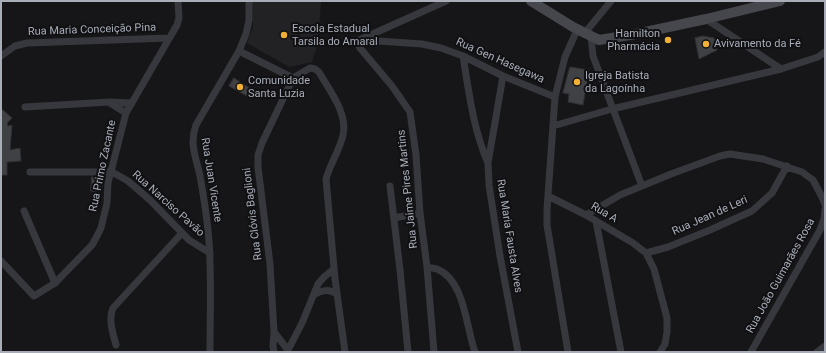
<!DOCTYPE html>
<html>
<head>
<meta charset="utf-8">
<style>
  body { margin:0 }
  #map { position:relative; width:826px; height:353px; overflow:hidden; background:#161618; font-family:Roboto,sans-serif }
  canvas { display:block }
  .frame { position:absolute; inset:0; border:2px solid #a8adb8; pointer-events:none }
</style>
</head>
<body>
<div id="map">
<canvas width="826" height="353"></canvas>
<div class="frame"></div>
</div>
<script>
const ctx = document.querySelector('canvas').getContext('2d');
ctx.lineJoin = 'round';
function paint(path, color) { ctx.fillStyle = color; ctx.fill(path, 'evenodd'); }
function stroke(path, color, width, dash) { ctx.strokeStyle = color; ctx.lineWidth = width; ctx.lineCap = dash ? 'butt' : 'round'; ctx.setLineDash(dash || []); ctx.stroke(path); }
function write(font, color, halo, rows, align = 'center') {
  ctx.font = font + ' Roboto,sans-serif'; ctx.lineWidth = 4; ctx.setLineDash([]); ctx.textBaseline = 'middle'; ctx.strokeStyle = halo; ctx.fillStyle = color; for (const [text, x, y, turn = 0] of rows) {
    ctx.save(); ctx.translate(x, y); ctx.rotate((+turn || 0) * Math.PI / 180); ctx.textAlign = isNaN(turn) ? turn : align; if (halo) ctx.strokeText(text, 0, 0); ctx.fillText(text, 0, 0); ctx.restore();
  }
}
paint(new Path2D(`
  M252,1H321L318,43L312,62L289,67L247,43L253,27Z`), '#222225');
const building = new Path2D(`
  M703,36L714,38L717,50L699,59L695,38Z
  M570,67L589,70L583,105L568,102L569,94L563,93Z
  M234,78L251,89L247,96L229,86Z
  M3,110L12,118L7,123L8,126L12,125L10,150L20,148L21,161L7,162V175H1V111Z
  M92,177L100,178L101,182L100,192L91,191Z`);
paint(building, '#404145');
stroke(building, '#303034', 1);
stroke(new Path2D(`
  M706,19L781,69
  M584,34L611,1
  M591,36L593,56L642,186
  M364,40L422,44L441,48L463,56L503,76L555,97
  M239,51L293,78
  M1,56L15,46L27,43L169,38
  M463,56C469,92 473,129 488,163
  M503,76L488,163L489,185L500,256L518,352
  M110,103L126,113
  M25,107L110,102L132,103
  M553,126L612,109L781,69L818,57L825,52
  M30,172H112L128,181L150,200L189,240L210,253
  M390,186L400,270L408,352
  M548,196L586,215L633,243L646,253L654,269L667,318V332L665,344L660,352
  M24,211L55,283
  M586,215L620,195L671,174L720,156L730,154L763,159L802,172L813,180L822,197L825,205
  M394,218L420,213
  M596,221L621,352
  M646,253L668,247L710,230L752,211L772,193L787,166
  M1,261L34,296L55,283L92,245L97,236L101,228L107,203L108,183L126,113L177,25L179,18L178,1
  M427,267C430,268 434,268 437,269C465,280 466,328 475,352
  M315,294C323,290 329,289 337,294
  M274,332L288,350
  M116,345C113,334 108,319 113,308L182,233
  M210,352C210,323 211,293 210,263C210,235 205,204 200,176C196,157 189,144 196,125L239,51L246,34L249,20V1
  M274,352L273,346L274,332L270,264L258,167V155L262,143L293,78L310,68L315,69L319,72C329,90 348,113 343,135C340,150 330,164 326,179L335,279L345,352
  M287,352L302,323L318,284L324,277L334,269
  M434,352L427,267L420,213L416,155L410,112L392,86L360,48L357,41L446,1
  M568,352L547,225V209L555,97L565,57L577,30
  M751,352L820,230L824,219L825,209
  M817,352L825,346`), '#37383d', 7);
stroke(new Path2D(`
  M531,1L573,27L599,40L636,34L706,19L780,1`), '#45474d', 10);
for (const [x, y, r, color] of [
  [284,35,4,"#f2b134"],
  [668,40,4,"#f2b134"],
  [706,44,4,"#f2b134"],
  [577,82,4,"#f2b134"],
  [240,87,4,"#f2b134"]
]) { const dot = new Path2D(); dot.arc(x, y, r, 0, 2 * Math.PI); ctx.fillStyle = color; ctx.fill(dot); stroke(dot, '#111113', 1.5); }
write('11px', '#a8adb8', '#111113', [
  ["Escola Estadual",292,29],
  ["Tarsila do Amaral",292,42],
  ["Hamilton",660,34,"right"],
  ["Pharmácia",660,47,"right"],
  ["Avivamento da Fé",714,44],
  ["Igreja Batista",585,76],
  ["da Lagoínha",585,89],
  ["Comunidade",248,81],
  ["Santa Luzia",248,94]
], 'left');
write('11px', '#a8adb8', '#111113', [
  ["Rua Maria Conceição Pina",92,30,-2],
  ["Rua Gen Hasegawa",500,61,24],
  ["Rua Primo Zacante",103,166,-78],
  ["Rua Juan Vicente",211,180,81],
  ["Rua Jaime Pires Martins",408,189,-96],
  ["Rua Narciso Pavão",168,204,42],
  ["Rua A",604,213,31],
  ["Rua Clóvis Baglioni",253,214,-97],
  ["Rua Jean de Leri",710,216,-24],
  ["Rua Maria Fausta Alves",509,236,81],
  ["Rua João Guimarães Rosa",781,276,-61]
]);
</script>
</body>
</html>
